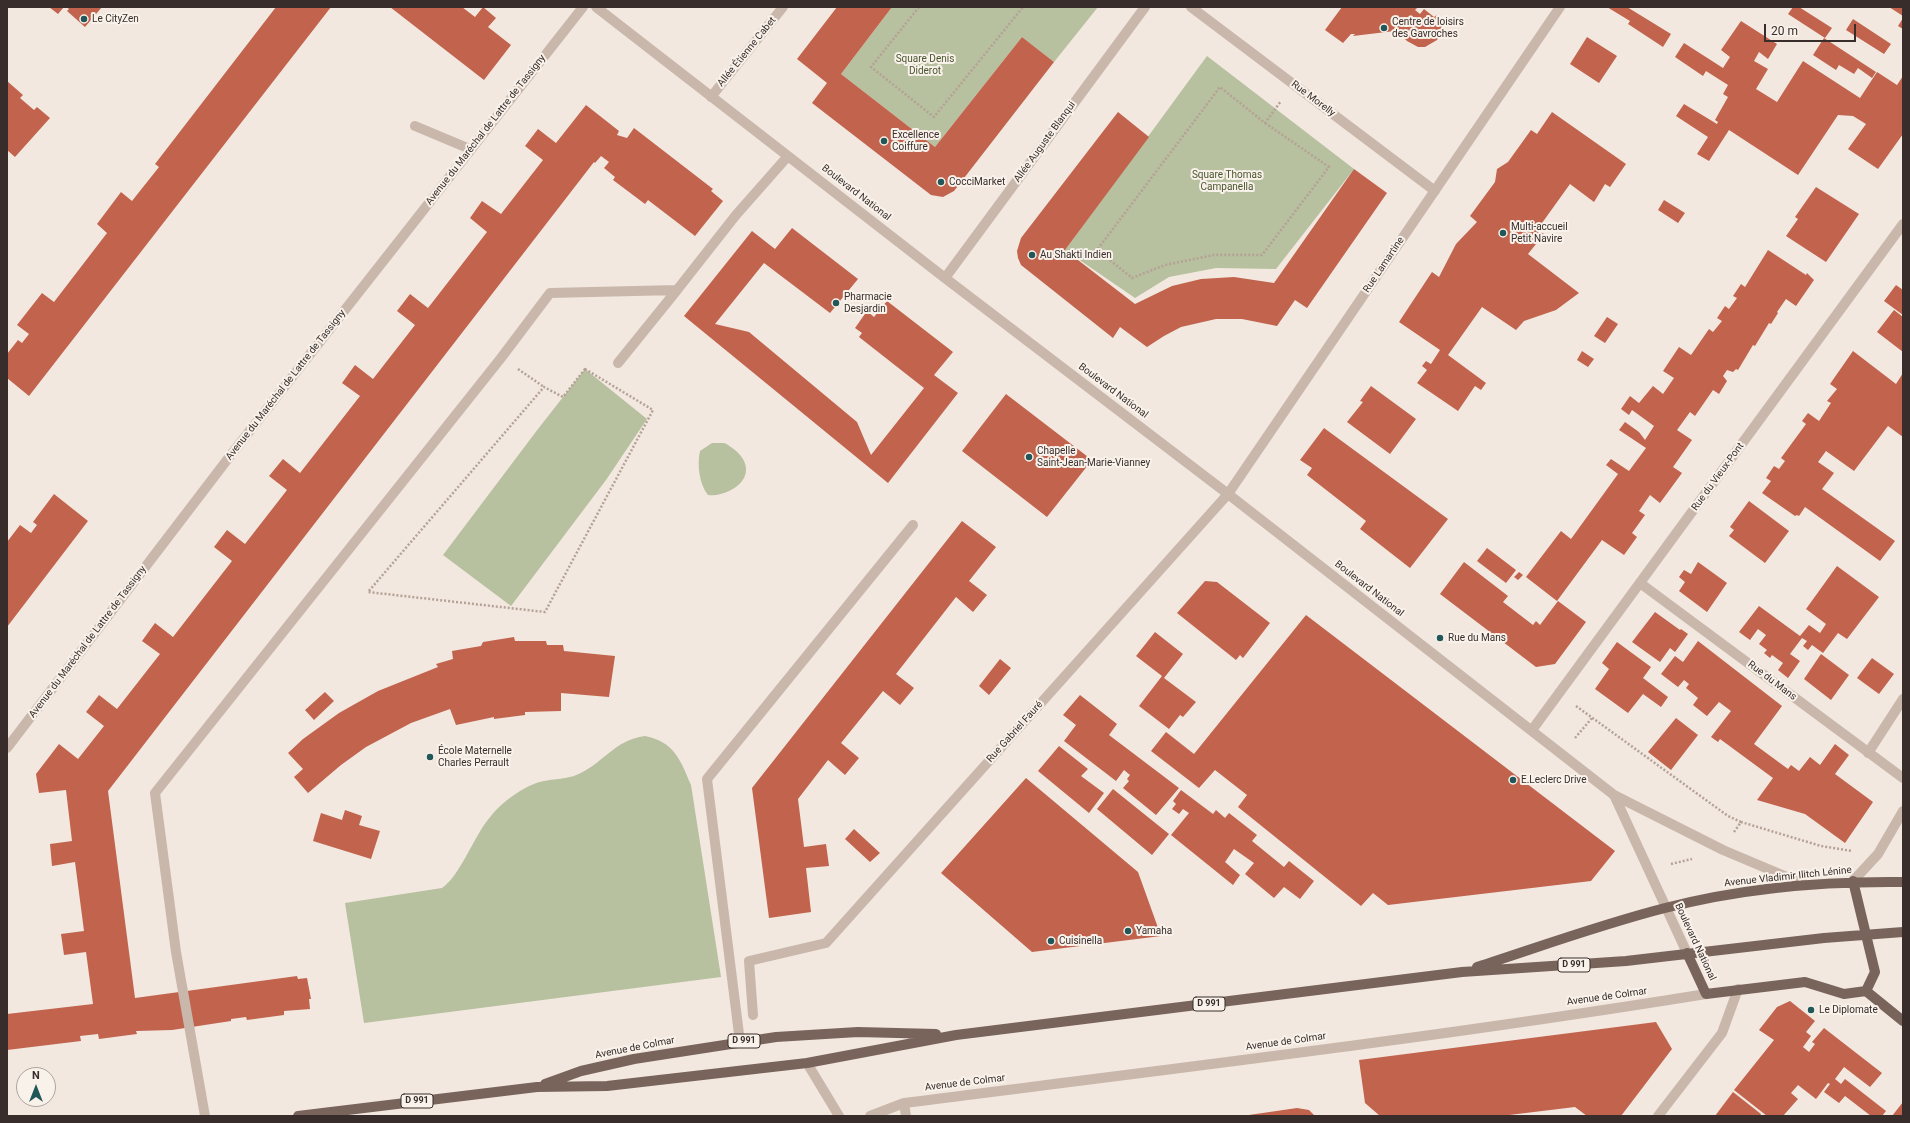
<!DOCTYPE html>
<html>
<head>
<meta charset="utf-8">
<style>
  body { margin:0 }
  #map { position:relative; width:1910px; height:1123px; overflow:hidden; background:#f2e8df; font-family:Roboto,sans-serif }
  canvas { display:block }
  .frame { position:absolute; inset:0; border:8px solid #382d2a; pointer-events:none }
  .north { position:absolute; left:16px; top:1067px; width:40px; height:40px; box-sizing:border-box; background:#f9f2eb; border:1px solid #aca39e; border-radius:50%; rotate:0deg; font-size:11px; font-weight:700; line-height:16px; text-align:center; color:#382d2a }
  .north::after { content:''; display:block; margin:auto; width:14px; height:18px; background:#215758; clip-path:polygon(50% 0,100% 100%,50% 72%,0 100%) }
  .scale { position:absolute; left:1764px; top:24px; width:92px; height:18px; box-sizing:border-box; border:2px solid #382d2a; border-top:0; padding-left:5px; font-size:12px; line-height:14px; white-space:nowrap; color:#382d2a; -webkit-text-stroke:3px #f9f2eb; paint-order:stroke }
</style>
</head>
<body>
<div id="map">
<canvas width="1910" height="1123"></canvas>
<div class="frame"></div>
<div class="north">N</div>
<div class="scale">20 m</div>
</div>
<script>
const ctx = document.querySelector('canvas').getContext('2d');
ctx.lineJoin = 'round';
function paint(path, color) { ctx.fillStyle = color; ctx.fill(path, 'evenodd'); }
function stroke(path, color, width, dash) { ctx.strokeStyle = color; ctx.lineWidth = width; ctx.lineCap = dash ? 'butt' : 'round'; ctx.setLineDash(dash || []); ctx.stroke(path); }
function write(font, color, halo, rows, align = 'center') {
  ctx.font = font + ' Roboto,sans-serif'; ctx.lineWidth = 4; ctx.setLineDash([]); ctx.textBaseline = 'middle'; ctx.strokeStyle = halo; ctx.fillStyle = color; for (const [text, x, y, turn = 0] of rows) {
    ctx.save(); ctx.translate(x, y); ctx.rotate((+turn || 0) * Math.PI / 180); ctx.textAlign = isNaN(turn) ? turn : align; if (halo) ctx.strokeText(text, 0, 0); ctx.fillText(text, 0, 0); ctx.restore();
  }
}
paint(new Path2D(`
  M892,7H1098L1054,62L1022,37L935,147L841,74Z
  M1207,56L1354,169L1276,269L1216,268L1169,277L1135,298L1065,250Z
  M585,369L647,419L606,480L511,606L443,555L538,429Z
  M712,443C715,443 720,443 724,443C728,444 732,448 735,450C752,464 749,482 729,491C722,494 716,496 708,495C699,484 697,464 700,451Z
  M645,736C674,742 680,759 691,785L721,977L364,1023L345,903L442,888C461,875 474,835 491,816C502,802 526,784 544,781C554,779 564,779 574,776C603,765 613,740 645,736Z`), '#b7c09f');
paint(new Path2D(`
  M49,7H64L58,14Z
  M66,7H102L85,27L67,11L69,9Z
  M276,7H331L29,396L7,378V354L18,340L22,343L29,334L17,325L42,293L54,302L107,233L97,224L121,192L132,201L159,167L155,164Z
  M390,7H462L475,17L483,7L496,18L488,27L511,45L484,80Z
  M837,7H892L841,74L935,147L1022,37L1054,62L954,191L943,197L931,195L812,103L827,83L797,59Z
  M1342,7H1418L1415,10L1420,14L1424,9L1434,17L1437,15L1442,26V32L1437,40L1425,47H1418L1407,41L1402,36L1407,34L1403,30L1353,36L1355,34H1351L1343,43L1325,30Z
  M1607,7H1627L1671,34L1663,47L1628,24L1630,21Z
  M1793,7H1799L1832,28L1825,38L1788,14Z
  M1889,7H1903V16Z
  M1903,18V29L1898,26Z
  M1853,19L1891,44L1884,54L1846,30Z
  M1741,21L1777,44L1768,59L1759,52L1754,61L1768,69L1756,89L1777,102L1803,61L1860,98L1877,72L1897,85L1903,76V134L1878,169L1848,149L1866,124L1853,116L1838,115L1798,175L1729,130L1709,161L1697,154L1708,137L1676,116L1684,104L1717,124L1718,122L1715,120L1728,97L1723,94L1728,85L1706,71L1703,76L1675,57L1684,43L1723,68L1730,57L1721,50Z
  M1587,37L1617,56L1599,83L1570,64Z
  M1824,38L1876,72L1872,78L1858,68L1854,74L1839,65L1836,70L1813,55Z
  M7,81L23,95L20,98L34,110L37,107L50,118L15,157L7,150Z
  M586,105L619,131L617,135L627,138L634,128L713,189L711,191L723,201L695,236L648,200L645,204L613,180L615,177L604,168L609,162L601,156L595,163L594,162L108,791L135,998L297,976L298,979L307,978L311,999H309L310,1009L284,1011V1015L247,1020L246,1017L231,1019V1021L172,1030L136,1031L137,1034L99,1039L98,1034L80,1036L81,1041L7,1050V1014L93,1004L86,952L64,955L61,934L84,931L75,862L52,866L50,844L72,841L66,790L39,793L36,774L59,744L78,759L104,726L86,712L99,695L117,709L160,654L142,641L155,623L173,637L232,561L214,547L227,530L245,544L287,490L269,476L283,459L300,473L360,396L342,383L355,365L373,379L415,325L397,311L410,294L428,308L487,232L470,218L482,201L501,214L543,160L525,146L538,129L556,143Z
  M1118,112L1149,137L1065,250L1135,304L1172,286L1201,279L1234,277L1274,283L1354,169L1387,193L1307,308L1295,300L1277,326L1242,319H1216L1181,327L1164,336L1147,347L1120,327L1113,338L1021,265L1018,258L1017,251L1021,238Z
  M1552,112L1626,164L1610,187L1605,184L1594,202L1570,184L1537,230L1544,234L1528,254L1579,293L1556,310L1524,321L1516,330L1482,307L1448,355L1486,383L1481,390L1475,386L1458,411L1417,383L1427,370L1422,366L1426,361L1431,364L1440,350L1399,322L1432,272L1439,277L1456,244L1477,222L1470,216L1495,182L1497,169L1508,162L1531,130L1537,134Z
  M1816,187L1859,214L1826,262L1786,236L1798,219L1795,217Z
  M1664,200L1685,213L1678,223L1658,210Z
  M792,228L858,279L830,313L764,263L715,324L749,332L857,422L871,455L924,388L859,337L862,333L855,328L867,311L874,317L887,301L953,352L934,375L958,393L888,483L684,316L752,231L775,249Z
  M1768,250L1806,275L1807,273L1814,280L1796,306L1786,299L1777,312L1778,313L1771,324L1769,323L1755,346L1753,345L1738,370L1736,369L1733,372L1727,370L1723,376L1727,381L1719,394L1713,390L1695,416L1690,412L1677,430L1692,440L1673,467L1682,473L1660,503L1650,495L1639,511L1645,515L1632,533L1637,537L1624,555L1602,540L1557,601L1526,577L1561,531L1571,539L1618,474L1606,465L1611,459L1629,471L1646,448L1619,430L1625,422L1639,432L1645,440L1654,426L1632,410L1629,415L1621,409L1630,396L1639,403L1653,386L1663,394L1674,378L1663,371L1679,347L1691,355L1709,329L1713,332L1722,321L1717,318L1725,306L1729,309L1737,298L1733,296L1741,284L1745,287Z
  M1896,285L1903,290V315L1884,301Z
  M1894,310L1903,317V352L1877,332Z
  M1607,317L1618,324L1605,343L1594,336Z
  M1582,351L1594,359L1588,367L1577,360Z
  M1853,351L1896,384L1903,373V437L1888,426L1854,471L1826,451L1818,462L1834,473L1822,489L1895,541L1880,561L1805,507L1799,516L1797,515L1795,516L1762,493L1771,481L1766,478L1774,466L1779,469L1785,461L1781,458L1806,424L1802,421L1808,413L1819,421L1831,403L1827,401L1837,389L1830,384Z
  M1371,386L1416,419L1390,454L1347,422L1363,402L1360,401Z
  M1006,394L1092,460L1047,517L962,451Z
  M1324,428L1448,519L1410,568L1360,529L1366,521L1307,475L1312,468L1300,460Z
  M54,494L88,521L7,627V542L20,525L31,533L37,525L33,522Z
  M1749,501L1789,531L1765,563L1729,536L1734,530L1730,527Z
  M962,521L996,547L969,581L987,595L973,612L956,597L896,674L914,688L900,705L883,691L841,743L859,758L845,775L828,760L798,799L804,847L826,844L829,866L806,868L811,912L769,918L752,788Z
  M1487,548L1516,570L1506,583L1477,561Z
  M1464,562L1508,596L1503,602L1533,625L1536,621L1540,625L1558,601L1586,622L1555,664L1536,667L1440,594Z
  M1698,562L1727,583L1707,612L1679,591L1685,582L1679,577L1684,570L1691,574Z
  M1837,566L1879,597L1847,639L1838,633L1823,653L1812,645L1808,650L1803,646L1807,641L1802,638L1790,654L1800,661L1788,678L1778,670L1783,663L1772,655L1770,658L1764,653L1767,650L1759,644L1766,635L1758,629L1750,640L1739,632L1759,606L1800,636L1809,625L1820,633L1826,624L1806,609Z
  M1519,572L1523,575L1518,580L1514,577Z
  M1205,581L1217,582L1270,623L1243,658L1240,655L1236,660L1177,613Z
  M1655,612L1680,630L1681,629L1688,634L1675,652L1670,648L1660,662L1632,642Z
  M1306,615L1615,851L1591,881L1388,905L1373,893L1361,906L1238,807L1247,795L1215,770L1199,788L1151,751L1166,732L1194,754Z
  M1155,632L1183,654L1164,678L1196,702L1183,717L1180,715L1169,729L1139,706L1162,676L1136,656Z
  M514,637L515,641H546L547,645H563L564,651L615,656L609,697L561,693V711L525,712V715L494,719V717L456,725L450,709L411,723L366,747L341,765L308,793L294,777L303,769L288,753L303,739L339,713L378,691L438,667L436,664L453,659L452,651L481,646L483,642Z
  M1698,641L1782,706L1754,744L1788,769L1791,765L1799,771L1810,757L1820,765L1835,744L1849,755L1835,774L1873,802L1845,843L1805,814L1757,800L1773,778L1720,739L1718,742L1711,737L1731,711L1719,702L1707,716L1693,705L1698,698L1686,688L1689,684L1684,680L1678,687L1661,674L1675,656L1683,662Z
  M1617,642L1651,667L1643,678L1668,697L1661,707L1643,694L1628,713L1595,689L1609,669L1602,663Z
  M1821,654L1849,675L1831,700L1804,679Z
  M1872,658L1894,674L1879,694L1857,678Z
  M1000,659L1011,668L989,695L979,686Z
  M325,692L334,701L314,720L305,710Z
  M1080,695L1117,724L1109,735L1179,788L1156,815L1123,788L1129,781L1127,779L1130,775L1124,770L1116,781L1064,741L1076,725L1063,715Z
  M1676,718L1698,735L1671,770L1648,752Z
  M1059,746L1088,769L1081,776L1104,793L1089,813L1038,771Z
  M1026,778L1138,872L1161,936L1032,952L941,873Z
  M1113,789L1169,834L1152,855L1097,809Z
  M1181,790L1213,814L1216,810L1225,818L1229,813L1257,835L1252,841L1284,867L1289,861L1314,881L1300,899L1284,887L1274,898L1245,874L1254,863L1234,849L1225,862L1240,875L1233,885L1171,835L1189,813L1183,809L1179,814L1172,809L1176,804L1173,801Z
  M345,810L362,816L359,825L380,831L371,859L313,841L321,813L342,820Z
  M854,829L880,853L870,862L845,839Z
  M1790,1001L1815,1021L1806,1032L1811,1036L1803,1047L1809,1052L1815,1044L1812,1042L1824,1028L1882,1073L1870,1087L1844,1067L1835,1079L1841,1084L1845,1079L1886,1111L1882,1116H1871L1845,1096L1839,1103L1824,1092L1830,1084L1828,1083L1816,1099L1798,1085L1791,1093L1798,1099L1783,1116H1767L1734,1090L1774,1040L1759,1030L1777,1007Z
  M1656,1022L1672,1049L1621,1116H1587L1575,1107L1501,1116H1380L1365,1103L1359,1060Z
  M1733,1092L1761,1114L1760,1116H1715Z
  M1903,1102V1116H1892Z
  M1297,1108L1309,1110L1315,1116H1242Z`), '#c1634d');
stroke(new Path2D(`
  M919,7L871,67L934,117L1023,7
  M1265,123L1329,167L1262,255H1214L1165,265L1132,278L1097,250L1220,87L1265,123L1281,101
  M518,369L544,387
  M585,369L653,410L545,612L368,592L544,387L563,397Z
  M1576,706L1728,816L1741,822
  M1575,738L1592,718
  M1734,832L1741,822L1821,846L1852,851
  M1671,864L1692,859`), '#b5a195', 2.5, [2, 2]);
stroke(new Path2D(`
  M596,7L945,278L1228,494L1614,795L1723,850L1806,885
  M1191,7L1435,191
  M711,97L783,7
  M415,126L470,149
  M945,278L1145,7
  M618,363L677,290
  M1640,583L1903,778
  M1532,730L1903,224
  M7,748L230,456L583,7
  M1868,753L1903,699
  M1614,795L1687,953
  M1853,881L1878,854L1903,811
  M753,1015L749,961L826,943L1228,494L1560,7
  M740,1042L707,779L913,525
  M807,1063L839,1116
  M904,1103L906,1116
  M205,1116L176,952L155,793L501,358L550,293L677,290L736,215L788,156
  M870,1116L904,1103C1172,1069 1440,1037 1706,994
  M1658,1116L1722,1033L1738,989`), '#cab7ab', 10);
stroke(new Path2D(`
  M1853,881L1875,972L1866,991
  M1687,953L1706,994L1805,982L1844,994L1866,991L1903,1021
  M1477,967C1539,947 1602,924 1665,908C1742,888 1824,881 1903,882
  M545,1084L581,1071L634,1059L776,1037L858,1032L936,1034
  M298,1116L537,1087L607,1086L807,1063L956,1035L1462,972L1626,961L1824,938L1903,932`), '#79645c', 10);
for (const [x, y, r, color] of [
  [84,19,4,"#215758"],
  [1384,28,4,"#215758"],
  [884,141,4,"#215758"],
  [941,182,4,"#215758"],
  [1503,233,4,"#215758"],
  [1032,255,4,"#215758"],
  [836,303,4,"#215758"],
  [1029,457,4,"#215758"],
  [1440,638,4,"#215758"],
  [430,757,4,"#215758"],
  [1513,780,4,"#215758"],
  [1128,931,4,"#215758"],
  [1051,941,4,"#215758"],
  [1811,1010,4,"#215758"]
]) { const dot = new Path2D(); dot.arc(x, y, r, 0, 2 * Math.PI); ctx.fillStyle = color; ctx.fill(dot); stroke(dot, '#f9f2eb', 1.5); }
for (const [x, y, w] of [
  [1574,965,32],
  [1209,1004,32],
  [744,1041,32],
  [417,1101,32]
]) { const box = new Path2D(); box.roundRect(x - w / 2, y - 7, w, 14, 3); ctx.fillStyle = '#f9f2eb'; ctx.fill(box); stroke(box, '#382d2a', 1); }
write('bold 9px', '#382d2a', null, [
  ["D 991",1574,965],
  ["D 991",1209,1004],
  ["D 991",744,1041],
  ["D 991",417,1101]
]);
write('10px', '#382d2a', '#f9f2eb', [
  ["Le CityZen",92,19],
  ["Centre de loisirs",1392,22],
  ["des Gavroches",1392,34],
  ["Excellence",892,135],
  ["Coiffure",892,147],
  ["CocciMarket",949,182],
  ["Multi-accueil",1511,227],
  ["Petit Navire",1511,239],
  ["Au Shakti Indien",1040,255],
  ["Pharmacie",844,297],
  ["Desjardin",844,309],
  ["Chapelle",1037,451],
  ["Saint-Jean-Marie-Vianney",1037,463],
  ["Rue du Mans",1448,638],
  ["École Maternelle",438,751],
  ["Charles Perrault",438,763],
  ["E.Leclerc Drive",1521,780],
  ["Yamaha",1136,931],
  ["Cuisinella",1059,941],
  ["Le Diplomate",1819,1010]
], 'left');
write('10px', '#382d2a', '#f9f2eb', [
  ["Allée Étienne Cabet",747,52,-51],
  ["Rue Morelly",1313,99,37],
  ["Avenue du Maréchal de Lattre de Tassigny",486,130,-52],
  ["Allée Auguste Blanqui",1045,142,-54],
  ["Boulevard National",856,193,38],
  ["Rue Lamartine",1384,265,-56],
  ["Avenue du Maréchal de Lattre de Tassigny",286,385,-52],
  ["Boulevard National",1113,391,37],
  ["Rue du Vieux-Pont",1718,477,-54],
  ["Boulevard National",1369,589,38],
  ["Avenue du Maréchal de Lattre de Tassigny",88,642,-53],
  ["Rue du Mans",1772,681,37],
  ["Rue Gabriel Fauré",1015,732,-48],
  ["Avenue Vladimir Ilitch Lénine",1788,877,-6],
  ["Boulevard National",1695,942,65],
  ["Avenue de Colmar",1607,997,-8],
  ["Avenue de Colmar",1286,1042,-8],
  ["Avenue de Colmar",635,1048,-11],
  ["Avenue de Colmar",965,1083,-7]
]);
write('10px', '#49552e', '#f9f2eb', [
  ["Square Denis",925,59],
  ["Diderot",925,71],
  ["Square Thomas",1227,175],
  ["Campanella",1227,187]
]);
</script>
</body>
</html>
